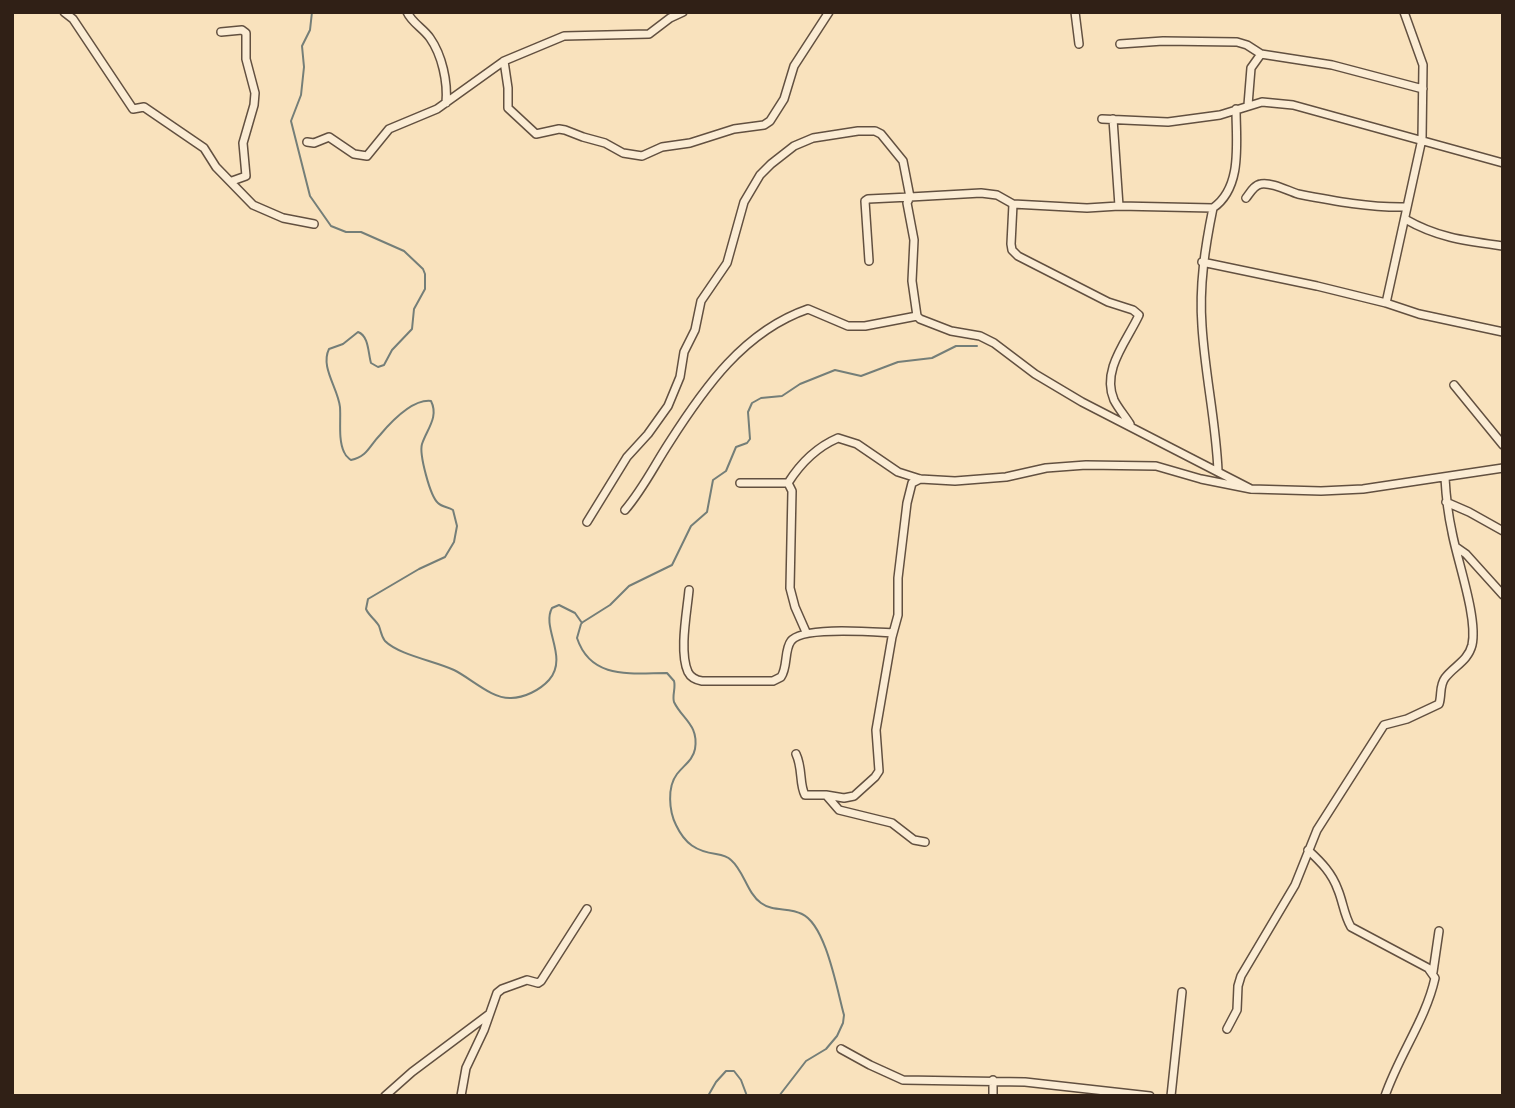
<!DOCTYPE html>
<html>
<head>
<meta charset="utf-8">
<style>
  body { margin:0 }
  #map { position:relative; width:1515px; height:1108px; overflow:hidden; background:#f9e2bd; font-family:Cardo,serif }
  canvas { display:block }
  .frame { position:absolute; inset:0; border:14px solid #302016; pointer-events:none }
</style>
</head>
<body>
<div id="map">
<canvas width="1515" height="1108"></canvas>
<div class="frame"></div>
</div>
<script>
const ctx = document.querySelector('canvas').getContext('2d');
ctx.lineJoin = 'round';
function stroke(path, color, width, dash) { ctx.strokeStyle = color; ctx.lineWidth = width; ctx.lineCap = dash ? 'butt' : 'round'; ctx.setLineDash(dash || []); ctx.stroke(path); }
stroke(new Path2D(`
  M312,12L310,30L302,46L304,67L301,95L291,121L310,196L331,226L346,232H361L404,251L423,269L425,274V289L414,309L412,329L392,350L384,365L378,367L371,363C368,353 369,336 358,332L343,344L329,349C320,367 338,388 340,407C341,421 338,439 344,452C346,457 347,457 351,460C368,456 369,446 380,435C391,422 413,399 431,401C439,417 427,429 422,444C419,454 430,496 438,503C442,507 448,507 453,510L457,526L454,542L445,557L419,569L368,599L366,609C369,616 376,620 379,626C381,631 381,636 385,641C399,655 435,661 454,670C472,679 492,699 511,698C524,698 540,690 549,680C569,657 541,628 552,608L559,605L575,613L582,623
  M583,622L610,605L629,586L672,565L691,526L707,512L713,480L726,471L736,447L747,443L750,439L748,412L752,403L761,398L782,396L800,384L835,370L861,376L898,362L932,358L956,346H977
  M581,624L577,638C591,680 631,673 667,673L674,681C676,688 672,695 674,702C682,719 699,725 695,749C693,760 684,765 677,774C667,787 669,811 676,825C685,844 696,851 716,854C722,855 727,856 731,860C744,871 747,893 761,903C773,912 789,907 802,914C826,925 837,990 844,1015L843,1023L837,1036L826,1049L806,1061L779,1096
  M708,1096L716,1082L726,1071H734L741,1080L747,1096`), '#747e78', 2);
const minor = new Path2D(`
  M64,12L73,19L133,109L144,107L204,148L216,167L253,205L283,218L314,224
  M407,12C412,23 423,28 430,38C442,55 448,82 446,103
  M1075,12L1079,44
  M221,32L242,30L246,33V59L255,93L254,105L243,143L246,176L232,181
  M1120,44L1163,41L1237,42L1247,45L1261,54
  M504,61L508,88V108L536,134L559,129L565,130L583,137L605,143L623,153L642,156L662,147L690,143L734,129L764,125L770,121L784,99L794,66L829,12
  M1248,105L1251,68L1261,54L1332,65L1423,89
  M1236,109C1236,142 1243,187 1213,208L1119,206L1087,208L1013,204L997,195L981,193L910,197L907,203L914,240L912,281L917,316L920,319L951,331L980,336L994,343L1035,374L1082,402L1251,489
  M1102,119L1168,122L1220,115L1262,102L1293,105L1503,163
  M1113,119L1119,206
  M307,142L314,143L329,137L354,154L367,156L389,129L437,109L504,61L564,36L649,34L670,18L683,12
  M1246,198C1250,193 1254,185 1261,184C1272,182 1288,191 1298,194C1334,201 1371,208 1407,207
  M1013,204L1011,244L1012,250L1018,256L1108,302L1133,310L1139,315C1127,341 1101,370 1114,400C1118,408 1125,416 1130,424
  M1213,208C1205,247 1199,286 1202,326C1205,375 1216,422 1218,471
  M1405,219C1438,238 1466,241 1503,246
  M1202,262L1317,286L1386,303L1419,314L1503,332
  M1386,303L1422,139L1423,65L1404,12
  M1454,385L1503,445
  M740,483H788C800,464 817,447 838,438L857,444L898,472L920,479L955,481L1006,477L1046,468L1086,465L1156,466L1201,479L1251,489L1321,491L1363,489L1503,468
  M788,483L792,491L790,588L795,607L806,632
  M1446,502L1469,512L1503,531
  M625,510C643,489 654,466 669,443C704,388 744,331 808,309L848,326H865L917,316
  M587,522L627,457L648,434L668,406L680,377L684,352L695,330L701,301L727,263L744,202L760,175L771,164L794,146L813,138L858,131H875L881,134L903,161L910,197L868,199L865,201L869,261
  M1456,547L1466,554L1503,595
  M689,590C687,612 679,652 688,672C691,678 696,680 702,681H773L781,677C788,667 784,650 791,641C802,626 873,632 893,633
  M796,754C803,769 799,784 805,795H826L839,810L892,823L914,840L925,842
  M826,795L844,798L854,796L875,777L879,771L876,730L892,637L898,615V578L907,503L912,483L920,479
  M1308,850C1321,862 1332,873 1338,890C1343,902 1344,915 1351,927L1428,968L1435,978C1426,1019 1399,1055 1385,1096
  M1433,972L1439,931
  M1227,1029L1237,1010L1238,986L1241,976L1295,885L1317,830L1384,725L1407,719L1439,704C1442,695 1439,686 1445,678C1454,666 1468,661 1472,645C1478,618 1457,560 1452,532C1448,514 1446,496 1445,478
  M841,1049L870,1065L903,1080L1025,1082L1150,1096
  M385,1096L412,1072L488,1015
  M461,1096L466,1068L484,1030L497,993L502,989L527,980L538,983L541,981L587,909
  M993,1096V1080
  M1171,1096L1182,992`);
stroke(minor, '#625040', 10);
stroke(minor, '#fbecd4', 7);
</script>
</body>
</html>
